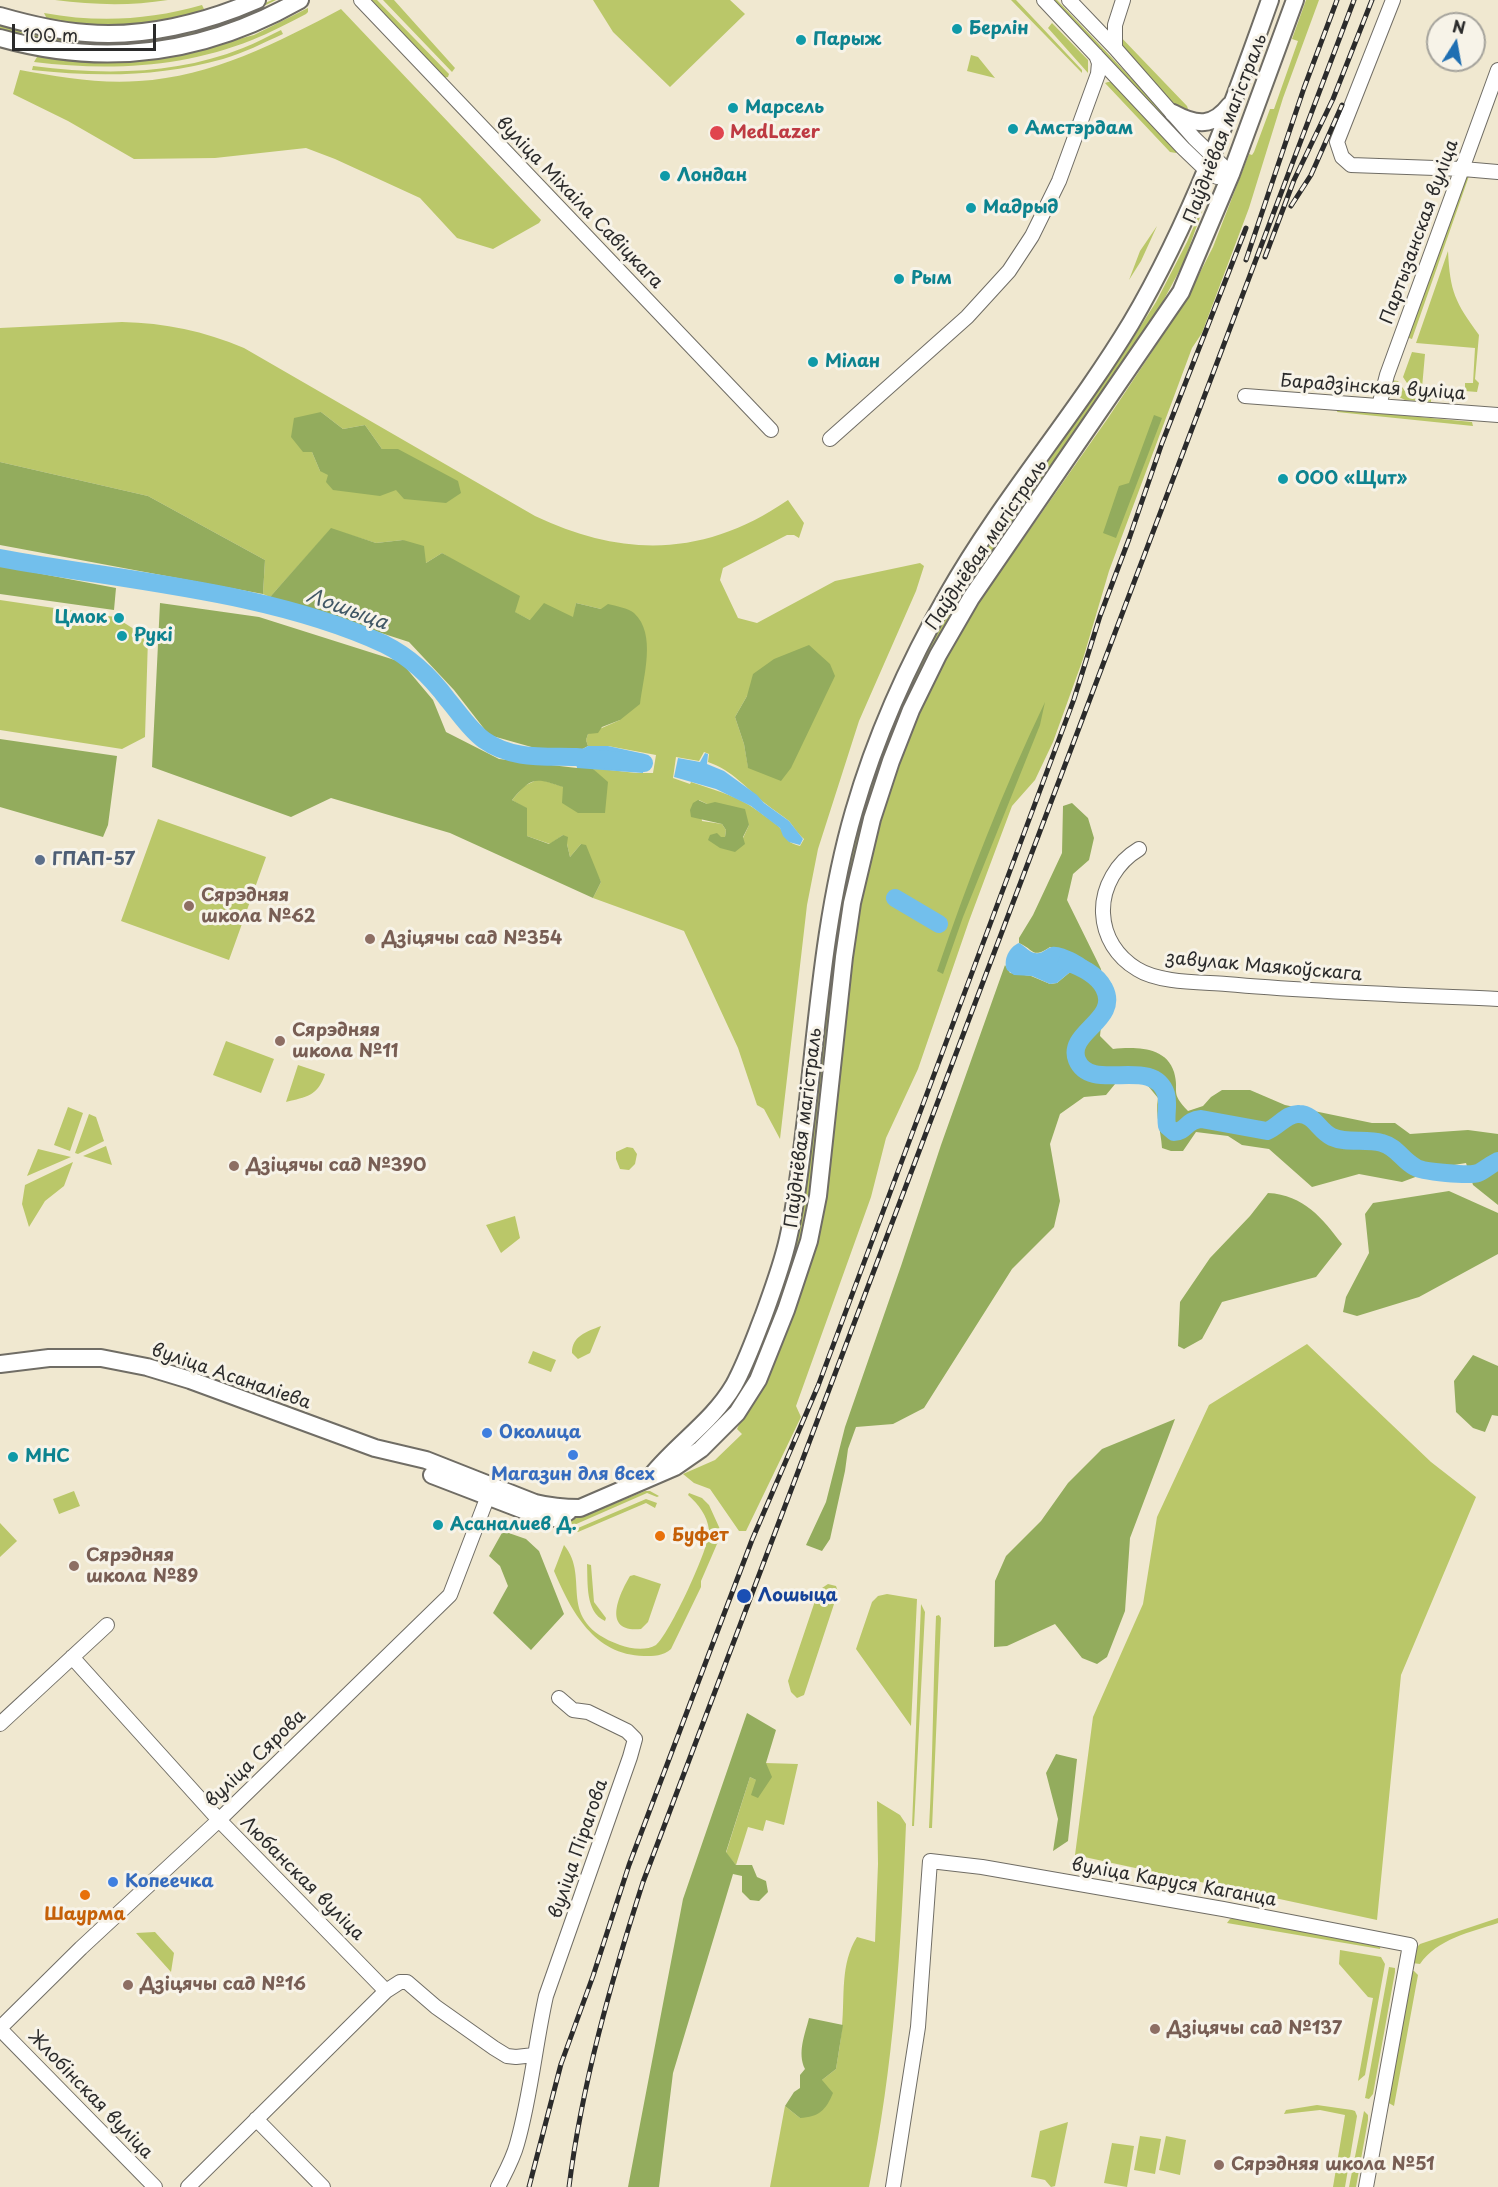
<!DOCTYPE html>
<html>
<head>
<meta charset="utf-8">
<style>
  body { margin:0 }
  #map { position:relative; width:1498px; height:2187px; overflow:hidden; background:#f0e8d0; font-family:"Playpen Sans",sans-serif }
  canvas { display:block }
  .north { position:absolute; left:1426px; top:12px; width:60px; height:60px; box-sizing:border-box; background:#f7f3e8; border:2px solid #a5a39c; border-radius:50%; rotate:11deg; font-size:16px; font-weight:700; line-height:24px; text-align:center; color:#2b2b2b }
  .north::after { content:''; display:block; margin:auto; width:21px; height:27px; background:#1f6fb2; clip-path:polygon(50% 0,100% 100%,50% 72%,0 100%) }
  .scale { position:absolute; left:12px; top:24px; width:144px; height:27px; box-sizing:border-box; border:3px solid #2b2b2b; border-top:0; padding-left:8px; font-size:18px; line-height:21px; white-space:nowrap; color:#2b2b2b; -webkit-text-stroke:4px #f7f3e8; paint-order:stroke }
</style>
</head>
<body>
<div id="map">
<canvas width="1498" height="2187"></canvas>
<div class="north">N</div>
<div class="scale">100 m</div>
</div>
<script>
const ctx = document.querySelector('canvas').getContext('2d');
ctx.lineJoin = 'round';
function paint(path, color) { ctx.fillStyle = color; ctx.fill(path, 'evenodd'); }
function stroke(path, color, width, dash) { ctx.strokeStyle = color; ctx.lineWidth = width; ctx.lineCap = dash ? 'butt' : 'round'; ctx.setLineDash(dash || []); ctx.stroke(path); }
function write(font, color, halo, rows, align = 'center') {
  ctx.font = font + ' "Playpen Sans",sans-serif'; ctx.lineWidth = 6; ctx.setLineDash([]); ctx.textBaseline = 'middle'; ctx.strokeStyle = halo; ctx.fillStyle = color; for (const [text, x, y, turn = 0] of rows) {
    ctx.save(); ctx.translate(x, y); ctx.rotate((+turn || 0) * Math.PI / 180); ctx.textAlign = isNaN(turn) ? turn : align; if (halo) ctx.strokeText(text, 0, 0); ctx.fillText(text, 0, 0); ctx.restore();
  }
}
paint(new Path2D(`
  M55,0H168C130,6 94,5 55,0Z
  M272,0H276L211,32L134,47L55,44L0,31V24L47,36L234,17Z
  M371,0H377L449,74L448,77L443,78L419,59L402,32Z
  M383,0H394L455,68L452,72Z
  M593,0H730L745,14L670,87L613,32Z
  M1011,0H1016L1082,70V73Z
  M1048,0H1057L1188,138L1184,142Z
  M1306,0H1319L1283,98L1249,208L1202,333L1192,348L1109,571L1083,659L1053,742L1035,780L1012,806L969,921L918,1069L886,1138L871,1197L796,1406L801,1417L746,1531H739L710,1489L694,1483L683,1474L715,1460L742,1434L737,1429L745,1412L760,1392L772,1369L798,1303L813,1251L851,957L862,887L884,804L909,734L958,632L1108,418L1185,302L1213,247L1249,154L1252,155L1254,152L1270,109H1274L1298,41L1292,39Z
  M202,5L204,9C194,13 183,18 173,21C133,32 88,26 48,21L44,13C99,23 149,20 202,5Z
  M308,8V12L306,14C288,23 270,33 252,40C182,68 108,71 34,62L37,57L42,56L84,60H140L186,53L254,35Z
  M341,9L541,220L539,223L493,249L457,238L420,198L335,159L306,148L215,158L134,159L68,121L13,94L20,70C59,77 99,84 139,81C211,77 279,42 341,9Z
  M1052,23L1088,60V73L1048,28Z
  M281,30L283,34C263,43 244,53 223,59C160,77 97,77 32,70L33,66C103,75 176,75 243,48C256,43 268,36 281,30Z
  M1116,32L1187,106L1190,115L1181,111L1118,46Z
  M971,55L978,57L995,78L967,71Z
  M1108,82H1114L1178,149L1176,153L1170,152L1105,83Z
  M1464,176H1469L1412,339L1406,337Z
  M1211,187L1183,264L1154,318L996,546L959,604L869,806L853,861L845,907L809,1205L795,1266L757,1369L723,1419L689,1450L776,1301L847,860L886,735L925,650L968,576L1121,357L1156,302L1187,242Z
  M1157,226L1141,261L1129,280L1140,251Z
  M1448,251C1450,292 1455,302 1479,335L1475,379L1479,383L1477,392L1465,391V383H1473L1475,348L1416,343Z
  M122,322C165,323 204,331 244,348L535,516C624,558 705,557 788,500L804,523L799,538L794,535H787L723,568L720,580L738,618L757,623L835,581L920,563L924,566L916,591L859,721L818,849L807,905L780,1139L764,1109L757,1105L738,1048L684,931L593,898L601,882L581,844L570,857L567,844L563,835L550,844L527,836V809L512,800L524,786L539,779L564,787L598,775L592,768L636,773H653L656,755L608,746H588L586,740L588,734L620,720L601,609L576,603L574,617L530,620L514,612L453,560L442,553L426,563L403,540L376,543L331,529L270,597L263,594L265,560L148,496L0,462V328ZM321,412L343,429L365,425L382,449L320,471L312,452ZM747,696L748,767L744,744L735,717ZM704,752L709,754L708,762C732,770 747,789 766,804C773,810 782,815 789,821C794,827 797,833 804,839L800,846C785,842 788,839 780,828C778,825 754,808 749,805C731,794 711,789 691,782L690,784L673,778L676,757L699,761ZM699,800L749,825L743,838L708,840L725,837L726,830L722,824L702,821Z
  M1412,352L1425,354L1422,388L1409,386L1403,377Z
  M1390,380L1398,381L1407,394L1431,396V402L1405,400L1393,394Z
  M1338,409L1472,422L1473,426L1337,412Z
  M0,600L115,617L148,638L145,737L122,749L0,730Z
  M158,819L266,857L229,960L121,921Z
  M226,1041L274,1059L261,1093L213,1075Z
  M298,1065L325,1074C318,1096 306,1097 286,1102Z
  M68,1107L83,1113L70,1151L54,1145Z
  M89,1114L96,1117L104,1141L78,1154L75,1153Z
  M106,1146L112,1165L83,1156Z
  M627,1147L633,1148L637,1154L635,1164L629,1170L620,1169L616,1159V1152Z
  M38,1149L71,1157L27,1176Z
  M73,1162L64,1186L45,1201L29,1227L22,1204L25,1185Z
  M515,1216L520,1238L501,1253L486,1225Z
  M601,1326L590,1353L578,1359L572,1353C572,1336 586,1332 601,1326Z
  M1307,1344L1431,1462L1476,1497L1401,1675L1377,1920L1075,1855L1093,1717L1143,1604L1157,1517L1209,1405Z
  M533,1351L556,1360L551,1372L528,1363Z
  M74,1491L80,1506L59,1514L53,1499Z
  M645,1491H650L659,1496L657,1497L647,1493L565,1529L555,1525V1523L584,1516Z
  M689,1493L702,1498L709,1505L724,1538L717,1544L701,1581V1587L671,1649C664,1656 653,1656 644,1656C594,1655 571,1611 554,1571L564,1545C592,1579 553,1620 620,1645C631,1649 646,1651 656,1645C669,1635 711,1545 709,1530C707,1515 699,1505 688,1495Z
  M646,1499L657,1503L655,1508L646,1503L578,1532L571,1531Z
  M0,1523L17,1541L0,1557Z
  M587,1564L591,1565L594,1602L606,1618L605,1621C585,1612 588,1583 587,1564Z
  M634,1575L661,1584L648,1622L641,1629C602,1633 618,1596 630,1576Z
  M828,1584L836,1586L838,1592L804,1695L797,1698L791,1692L788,1681L815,1601L822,1588Z
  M887,1594L917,1599L911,1726L856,1649L872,1602L878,1596Z
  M921,1604L925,1612L914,1826H912Z
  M939,1615L941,1618L932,1828H929C933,1758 933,1687 936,1616Z
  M766,1763L798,1764L784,1825L766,1820L763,1831L748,1827L736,1865L726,1853L750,1777L756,1780Z
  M877,1801L900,1815L906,1824C901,1948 894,2065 869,2187H770L785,2106L800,2118L822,2080L836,2069C838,2055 841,2041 842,2026C845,1996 840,1964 857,1937L875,1942L878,1864Z
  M1498,1918V1923C1471,1932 1437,1939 1420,1964L1412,1963L1415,1949L1420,1944Z
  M1230,1919H1235L1381,1943L1380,1949L1227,1923Z
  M155,1932L174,1953L171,1972L136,1933Z
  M1340,1950L1381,1957L1385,1964L1365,2075L1358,2081L1373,1998L1368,1997L1339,1964Z
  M1389,1967L1395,1968V1972L1373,2094L1369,2099L1365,2098Z
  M1411,1971H1414L1418,1975L1394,2106L1387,2102Z
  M1317,2105L1352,2110L1355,2111L1357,2116L1345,2187H1333L1345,2115L1320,2110L1284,2114L1286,2110Z
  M1364,2111L1368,2115V2120L1356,2187H1349Z
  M1068,2122L1055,2186L1051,2187L1045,2180L1031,2177L1040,2131Z
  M1140,2136L1161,2139L1155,2174L1134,2170Z
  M1166,2136L1186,2140L1180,2175L1159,2170Z
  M1112,2143L1134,2146L1127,2187L1104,2183Z`), '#bac769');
paint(new Path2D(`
  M321,412L343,429L365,425L382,449H398L458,481L461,493L446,503L404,499L396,490L380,496L333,490L326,482L328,475L320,471L312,452H303L291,437L294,418Z
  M1154,415L1162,418L1116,538L1103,533L1119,486L1129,483Z
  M0,462L148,496L265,560L263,594L0,545Z
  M331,528L376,543L403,540L424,546L426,563L442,553L520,596L515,612L530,620L544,603L573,617L576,603L601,609L608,604C616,606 628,608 634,613C657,634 643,677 640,704L620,720L602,727L598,733L588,734L586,740L588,746L577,752L535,748L489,735L454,690L409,642L270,597Z
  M0,566L116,588L114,610L0,594Z
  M160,603L259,617L401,662L433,700L446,732L499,759L577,768H592L608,782L605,813H578L562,803L563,787C536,778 532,776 512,800L527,808V836L549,844L563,835L568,837L567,844L570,857L581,844L586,845L601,882L593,898L450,833L331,798L291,817L152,767Z
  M809,645L830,664L835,676L791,768L781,781L748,768L744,744L735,717L747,696L753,674L774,659Z
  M1045,702L1040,725L963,917L943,974L937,971C968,880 1003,790 1045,702Z
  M0,739L117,756L108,825L103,837L0,807Z
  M698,800L707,804L715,802L745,809L749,825L743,837L745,844L735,852L720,848L708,840L710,835L717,833L721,837H725L726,830L722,824L691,817L690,810L693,803Z
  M1072,803L1088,818L1094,838L1089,860L1073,874L1067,900L1101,969L1104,997L1100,1036L1113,1049C1134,1047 1166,1046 1174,1072C1180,1093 1169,1091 1188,1111L1203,1106L1211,1097L1222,1090H1250L1285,1105L1372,1123H1395L1410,1134L1468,1130L1498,1134V1205L1473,1185L1466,1163L1442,1167L1402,1182L1359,1174L1312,1187L1269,1149L1242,1145L1228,1136L1196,1132L1183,1151H1171L1162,1148C1161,1130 1155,1116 1158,1098L1139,1075L1120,1078L1106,1095L1084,1097L1060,1114L1050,1144L1060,1201L1054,1227L1012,1269L924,1408L893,1424L856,1427L848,1449L845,1471L830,1539L822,1551L806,1545L826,1502L845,1427L901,1266L941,1145L1005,965L1010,973L1031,976L1050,984L1057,983L1069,973L1092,970V964L1050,947C1032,959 1035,950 1019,943V938L1033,915L1062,853L1063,806Z
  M1449,1191L1498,1213V1254L1419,1297L1357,1316L1343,1312L1346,1297L1369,1253L1365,1214L1373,1203Z
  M1268,1193C1304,1195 1322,1218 1342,1244L1316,1277L1222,1302L1202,1339L1184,1349L1178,1346L1180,1302L1210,1258L1250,1216Z
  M1473,1355L1498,1366V1416L1492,1415L1485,1432L1473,1428L1456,1412L1454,1381Z
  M1175,1419L1130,1538L1125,1611L1107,1657L1097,1664L1082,1658L1055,1624L1007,1646L994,1647L995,1581L1006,1556L1041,1521L1068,1483L1102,1449Z
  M503,1531L526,1539L539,1551L564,1614L531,1650L493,1613L508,1586L500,1566L489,1556Z
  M747,1713L776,1730L766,1763L772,1777L758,1798L751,1795L756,1780L750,1777L726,1852L736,1865H752L757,1877L766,1881L768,1892L759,1901L750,1900L742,1892V1876L733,1874L673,2073L659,2187H628L683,1899Z
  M1056,1754L1077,1759L1068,1841L1053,1851L1058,1819L1046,1773Z
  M809,2018L843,2025L836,2069L822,2080L833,2093C826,2110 819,2117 800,2118L785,2106L794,2092L800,2088V2075L805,2069C797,2053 805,2034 809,2018Z`), '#93ac5d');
paint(new Path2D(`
  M588,746H608L645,754L643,773L577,768L575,757L577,752Z
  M705,753L708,754L707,764L724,771L757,795L764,803L789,821L803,839L800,845L789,842L783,836L780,828L751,806L716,789L674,777L678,758L700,762Z
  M1019,943C1025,946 1029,952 1035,953C1042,955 1046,948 1052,947C1061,945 1090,959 1092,967C1086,978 1078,972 1069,973L1057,983L1050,984L1032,976L1014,975L1007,970C1003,960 1009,947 1019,943Z`), '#72bfec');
stroke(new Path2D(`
  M0,558C124,581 269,591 384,644C410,657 431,677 448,700C460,714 470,730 484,740C512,760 545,756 576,757C599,759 622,761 644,763
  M895,898L939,924
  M1067,962C1081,967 1097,974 1104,988C1121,1020 1066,1032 1077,1060C1091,1094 1153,1055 1166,1094C1169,1104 1165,1115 1167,1126L1174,1132C1186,1132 1186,1120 1201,1119L1267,1131C1278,1127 1287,1113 1299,1114C1314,1114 1319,1131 1332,1137C1347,1144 1366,1138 1382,1143C1397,1147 1402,1160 1415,1167C1422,1172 1470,1176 1478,1173C1485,1170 1491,1164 1498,1161`), '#72bfec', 18);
const minor = new Path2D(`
  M361,0L771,430
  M1044,0L1183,148L1207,171L1217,177L1231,174L1194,138L1115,48L1069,0
  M1393,0L1337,142L1342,157L1351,165L1463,169L1498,172
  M1115,48V25L1123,0
  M1245,396L1498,415
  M1379,406L1387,375L1498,70
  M830,439L967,317L1009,271L1032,236L1059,181L1098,74L1099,63L1096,55
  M1139,849C1117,862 1102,887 1103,913C1104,937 1117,957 1137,969C1159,983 1200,982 1226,984C1316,992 1407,995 1498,999
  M72,1657L219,1820L386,1991
  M0,1724L107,1625
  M0,2028L81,1948L219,1820L450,1595L491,1488
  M0,2029L155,2187
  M256,2119L323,2187
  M188,2187L386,1991L400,1982H407L436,2007L494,2048L507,2056L516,2057L534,2055
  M498,2187C505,2173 513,2159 517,2144C531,2095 535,2045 546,1996L630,1757L635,1739L627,1731L588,1712L573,1710L559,1698
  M893,2187L918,2027L930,1861L982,1867L1223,1909L1410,1945L1366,2187`);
const major = new Path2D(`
  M0,16C28,24 57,31 86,33C143,38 205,23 257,0
  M0,38C105,68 205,54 300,0
  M1173,113C1197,126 1213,127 1230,105
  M0,1364L49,1358H101L147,1367L190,1380L375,1448L426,1460L535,1503C551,1507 564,1508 580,1508L675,1467L701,1449L737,1413L758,1380L786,1310L809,1241L818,1196L844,957L852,903L872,819L891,761L911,710L938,655L971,598L1181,292L1231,174L1295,0
  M432,1475L544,1518H555L568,1512
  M652,1475C678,1443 713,1421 734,1385C746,1363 754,1340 763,1317C772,1292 782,1266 788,1239C797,1200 801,1158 806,1118C818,1015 825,911 854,811C876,735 909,662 948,594C1002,499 1075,416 1131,323C1191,221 1231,110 1270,0`);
stroke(minor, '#706d65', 16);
stroke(major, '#706d65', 20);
stroke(minor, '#fff', 14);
stroke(major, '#fff', 16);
const rail = new Path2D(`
  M1291,206L1311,175L1342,105
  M1265,257L1294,180L1333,99L1372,0
  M1246,260L1304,88L1337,0
  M529,2187L561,2064L593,1976L629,1865L752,1540L818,1386L1074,699L1100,616L1129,539L1162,443L1246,228
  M569,2187C582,2083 611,1982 643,1882L1354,0`);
stroke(rail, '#2b2b2b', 5);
stroke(rail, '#f7f3e8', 3, [9]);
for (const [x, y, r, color] of [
  [957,29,6,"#0f9aa8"],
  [801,40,6,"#0f9aa8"],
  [733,108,6,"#0f9aa8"],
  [1013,129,6,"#0f9aa8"],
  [717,133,8,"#e0444e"],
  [665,176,6,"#0f9aa8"],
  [971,208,6,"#0f9aa8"],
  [899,279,6,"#0f9aa8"],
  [813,362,6,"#0f9aa8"],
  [1283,479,6,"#0f9aa8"],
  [119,618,6,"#0f9aa8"],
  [122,636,6,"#0f9aa8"],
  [40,860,6,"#5c6f8a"],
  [189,906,6,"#8d6e63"],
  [370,939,6,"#8d6e63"],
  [280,1041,6,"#8d6e63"],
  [234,1166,6,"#8d6e63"],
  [487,1433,6,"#3f7fe0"],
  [573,1455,6,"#3f7fe0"],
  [13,1457,6,"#0f9aa8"],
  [438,1525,6,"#0f9aa8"],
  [660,1536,6,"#e8710a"],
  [74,1566,6,"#8d6e63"],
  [744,1596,8,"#1a4fb4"],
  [113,1882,6,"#3f7fe0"],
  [85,1895,6,"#e8710a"],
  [128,1985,6,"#8d6e63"],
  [1155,2029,6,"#8d6e63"],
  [1219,2165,6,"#8d6e63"]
]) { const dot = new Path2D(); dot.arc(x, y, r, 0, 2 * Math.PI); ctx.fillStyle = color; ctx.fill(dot); stroke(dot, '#f7f3e8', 2); }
write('bold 18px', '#0d838f', '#f7f3e8', [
  ["Берлін",969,29],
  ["Парыж",813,40],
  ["Марсель",745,108],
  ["Амстэрдам",1025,129],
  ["Лондан",677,176],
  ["Мадрыд",983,208],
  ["Рым",911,279],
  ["Мілан",825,362],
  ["ООО «Щит»",1295,479],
  ["Цмок",107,618,"right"],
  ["Рукі",134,636],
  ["МНС",25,1457],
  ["Асаналиев Д.",450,1525]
], 'left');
write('18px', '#2b2b2b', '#f7f3e8', [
  ["Паўднёвая магістраль",1226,129,-69],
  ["вуліца Міхаіла Савіцкага",579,203,46],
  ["Партызанская вуліца",1420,232,-70],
  ["Барадзінская вуліца",1373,388,4],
  ["Паўднёвая магістраль",987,545,-56],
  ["завулак Маякоўскага",1264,967,5],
  ["Паўднёвая магістраль",804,1128,-83],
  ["вуліца Асаналіева",231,1377,19],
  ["вуліца Сярова",256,1759,-44],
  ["вуліца Пірагова",579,1849,-71],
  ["Любанская вуліца",302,1879,45],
  ["вуліца Каруся Каганца",1174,1883,10],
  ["Жлобінская вуліца",90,2095,46]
]);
write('bold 18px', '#be3a42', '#f7f3e8', [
  ["MedLazer",730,133]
], 'left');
write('bold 18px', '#4e5e75', '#f7f3e8', [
  ["ГПАП-57",52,860]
], 'left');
write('bold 18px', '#785e54', '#f7f3e8', [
  ["Сярэдняя",201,896],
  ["школа №62",201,917],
  ["Дзіцячы сад №354",382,939],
  ["Сярэдняя",292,1031],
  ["школа №11",292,1052],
  ["Дзіцячы сад №390",246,1166],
  ["Сярэдняя",86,1556],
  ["школа №89",86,1577],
  ["Дзіцячы сад №16",140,1985],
  ["Дзіцячы сад №137",1167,2029],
  ["Сярэдняя школа №51",1231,2165]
], 'left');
write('bold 18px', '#366cbe', '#f7f3e8', [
  ["Околица",499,1433],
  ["Магазин для всех",573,1475,"center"],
  ["Копеечка",125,1882]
], 'left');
write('bold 18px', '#c56008', '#f7f3e8', [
  ["Буфет",672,1536],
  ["Шаурма",85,1915,"center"]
], 'left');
write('bold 18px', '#164399', '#f7f3e8', [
  ["Лошыца",758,1596]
], 'left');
write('italic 20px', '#405765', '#f7f3e8', [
  ["Лошыца",347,610,20]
]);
</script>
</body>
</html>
